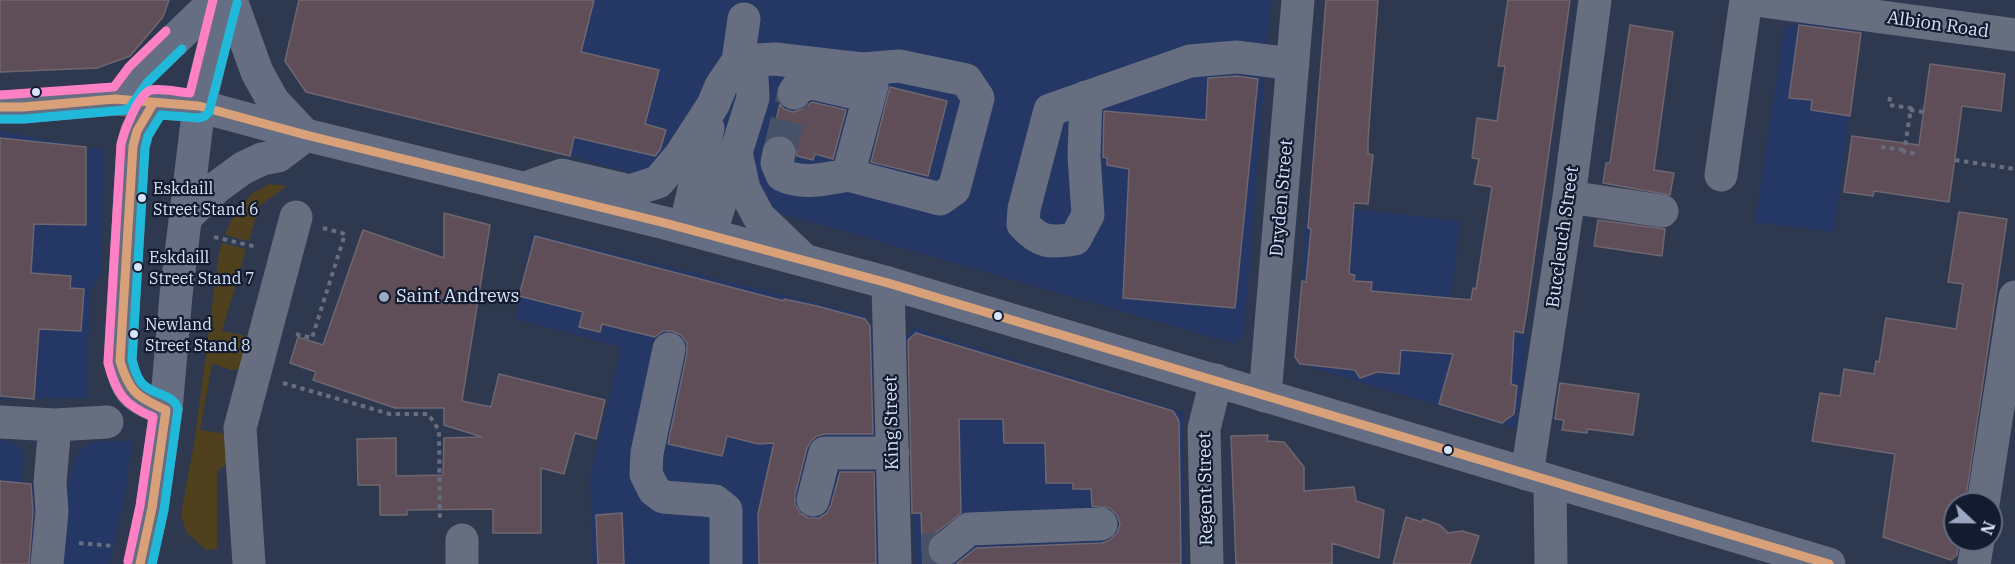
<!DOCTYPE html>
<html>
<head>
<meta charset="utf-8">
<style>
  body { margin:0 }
  #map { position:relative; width:2015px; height:564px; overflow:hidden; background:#2e384f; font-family:"IBM Plex Serif",serif }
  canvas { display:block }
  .north { position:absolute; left:1943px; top:492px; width:60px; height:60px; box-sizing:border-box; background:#131c2e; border:2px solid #616c81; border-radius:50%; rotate:112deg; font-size:16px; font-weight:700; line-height:24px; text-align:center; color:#d7e4fe }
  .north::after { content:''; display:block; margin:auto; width:21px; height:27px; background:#9ca8c1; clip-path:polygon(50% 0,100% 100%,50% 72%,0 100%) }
</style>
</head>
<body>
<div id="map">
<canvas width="2015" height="564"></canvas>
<div class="north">N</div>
</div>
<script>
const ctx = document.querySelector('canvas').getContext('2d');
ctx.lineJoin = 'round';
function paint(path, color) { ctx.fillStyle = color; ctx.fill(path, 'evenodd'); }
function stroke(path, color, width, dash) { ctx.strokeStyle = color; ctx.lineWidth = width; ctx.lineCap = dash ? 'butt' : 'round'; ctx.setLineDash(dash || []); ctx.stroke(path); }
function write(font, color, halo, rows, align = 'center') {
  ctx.font = font + ' "IBM Plex Serif",serif'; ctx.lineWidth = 4.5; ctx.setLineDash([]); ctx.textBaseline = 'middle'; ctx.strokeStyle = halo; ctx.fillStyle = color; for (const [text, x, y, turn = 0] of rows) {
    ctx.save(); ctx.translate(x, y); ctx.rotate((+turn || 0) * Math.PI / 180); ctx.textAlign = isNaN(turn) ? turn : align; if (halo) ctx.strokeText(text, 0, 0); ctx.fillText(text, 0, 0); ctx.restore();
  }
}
paint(new Path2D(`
  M299,0H1271L1244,334L1235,344L833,228L570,156L306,92L285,61Z
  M1799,23L1861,31L1834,232L1755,222L1784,28Z
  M0,131L103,150L102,271L90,292L87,398L0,399Z
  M1307,204L1460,221L1445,353L1460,355L1487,330L1528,335L1516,429L1300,364L1295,357L1302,281Z
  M531,233L864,315L873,327L881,564H593L590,477L621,347L516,319Z
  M915,328L1183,412L1185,564H915L906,336Z
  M0,440L9,441L18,446L23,452L22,484L67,490L76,456L84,447L97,441H132L125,496L109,564H0Z`), '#253765');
paint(new Path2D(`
  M269,184L287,186L259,206L249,241L225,235L231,220L251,194Z
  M222,243L246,249L222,331L242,335L247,338L244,368L232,370L212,364L200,430L222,433L228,439L231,456L224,467L217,470V549L206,550L186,532L181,514L195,438L219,253Z`), '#4f401e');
const building = new Path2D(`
  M0,0H169L163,17L130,56L97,68L0,72Z
  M299,0H594L581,52L659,70L645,124L666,130L660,150L655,156L574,137L570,156L306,92L285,61Z
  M1326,0H1378L1368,140V154L1373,155L1368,204L1354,203L1349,274L1355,275L1354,281L1372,282L1371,291L1471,300L1473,288L1476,289L1492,187L1474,184L1479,159L1472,158L1477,118L1497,121L1505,66H1498L1508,0H1570L1527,310L1523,333L1514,331L1511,384L1517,386L1514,414L1502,423L1439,404L1453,354L1401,350L1399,374L1377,372L1360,378L1355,370L1300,364L1295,357L1302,281L1306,282L1311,229L1308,228Z
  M1630,25L1673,32L1654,170L1674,173L1670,195L1603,183L1606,163H1610Z
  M1799,25L1861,33L1850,116L1811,110L1812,100L1789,98Z
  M1930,64L2005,74L2001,111L1962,106L1949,202L1874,191L1873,196L1844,192L1852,136L1919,145Z
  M1237,76L1258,79L1235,308L1123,298L1129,169L1107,165V158L1103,157L1104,111L1206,120L1208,78Z
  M890,87L947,101L928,176L871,162Z
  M812,102L846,110L833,159L815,154L813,160L797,156L796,146L791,139L782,135L772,136L780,104L784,109L793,112L803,109Z
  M0,138L86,147V225L34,224L31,273L71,276L70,288L84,289L81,331L39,329L34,399L0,396Z
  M1959,212L2007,219L1965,504H1955V540H1959L1957,555L1951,560L1883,537L1895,454L1812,441L1820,393L1840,396L1844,369L1874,374L1876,361L1879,362L1886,318L1956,329L1963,284L1948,282Z
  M444,213L490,225L462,401L491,407L499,374L605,400L596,439L575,433L564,474L541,468V533H493V509L407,510V515H380V485H358L357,439L396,438V476L443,475L444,438L482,437L444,425V408H395L313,380L316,372L290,363L298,337L323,345L363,230L444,258Z
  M1598,220L1665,229L1662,256L1594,246Z
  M535,236L784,301V299L817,306L865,319L870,326L873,434H825L817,436L811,441L807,448L795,495V504L800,513L808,518H819L827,513L831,505L840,472H874L876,564H759L758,514L774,443L758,444L727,436L722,456L668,444L687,353V343L681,335L672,331H663L655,337L602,324L600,332L579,327L583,312L519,296Z
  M916,333L1173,411L1179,421L1181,564H956L976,548L1102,543L1110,540L1117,533L1120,524L1117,515L1110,508L1092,506L1091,489H1073V483H1046L1045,443H1004L1003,419H959L961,513L933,535L928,542L927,553L930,561L935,564H923L921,513H912L908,340Z
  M1560,383L1639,394L1633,435L1587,429V433L1562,430L1564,420L1555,419Z
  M1268,435L1267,441L1284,442L1304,467V491L1354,487L1356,501L1384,510L1379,558L1332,543V564H1236L1231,436Z
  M0,481L31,484L33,512L29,564H0Z
  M622,513L624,564H598L596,515Z
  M1406,517L1422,522L1423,519L1440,525L1448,533L1462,531L1479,536L1470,564H1393Z`);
paint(building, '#5f4d58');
stroke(building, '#6e6770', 1.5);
stroke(new Path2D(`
  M779,153L794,93
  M922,550L945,549`), '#475269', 33, [33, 16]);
stroke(new Path2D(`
  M1890,97L1889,105L1911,108L1904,152L1918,154
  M1910,110L1924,112
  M1881,147L1905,150
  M1955,160L2015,169
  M323,228L349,235
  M214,237L257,247
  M296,334L312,338L345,234
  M283,383L390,414H428L439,430L440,521
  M79,543L113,546`), '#666e7f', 4, [4.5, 4.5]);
stroke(new Path2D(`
  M1755,0L2015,35
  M738,61L775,59L862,69L899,66L966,80L978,98L954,189L940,199L848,175L872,86L862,69
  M794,93L798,87L812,83L850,92L862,69
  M1086,97L1084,156L1088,215L1075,239C1050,243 1040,243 1023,224L1024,209L1050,110L1190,61L1237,57L1293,64
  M154,102L137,131L133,146L120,361C129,396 134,396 166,410
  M736,152L744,189L759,217L804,260
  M779,153L777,163L782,175C802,185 826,179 848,175
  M1721,175L1746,0
  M525,188L562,175L630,191L658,182L680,156L713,105L721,86L738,61L744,19
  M1569,197L1662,211
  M685,228L708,128
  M710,235L753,98L752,77L738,61
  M888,283L895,564
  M669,349L647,453L646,474L654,490L663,497L715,501L726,510V564
  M1265,396L1298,0
  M0,422L55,425L107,422
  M1527,474L1569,197L1595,0
  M1550,481L1551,564
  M813,500L825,453H893
  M1983,504L2015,297
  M462,540V564
  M945,549L969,529L1101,524
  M47,564L52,512L50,482L55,425
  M249,564L240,428L296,217
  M1207,564L1204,429L1216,380
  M1974,564L1978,540`), '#666e80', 33);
stroke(new Path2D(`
  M231,0L257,72L273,101L304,134
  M121,99L138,75L216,0
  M0,107H23L115,99L199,106L306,135L665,223L888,283L1829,564
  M186,217L217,187L243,168L262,159L278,156L306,135
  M140,564L152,508L166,410L176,295L199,106L225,0`), '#656e82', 33);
stroke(new Path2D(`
  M0,107H23L115,99L199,106L306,135L665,223L888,283L1829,564
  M140,564L152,508L166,410C137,397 129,392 120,361L133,146L137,131L154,102`), '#d9a179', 9);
stroke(new Path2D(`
  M0,119H24L125,110L130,107L147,83L182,49
  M152,564L164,510L178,409C174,393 150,395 141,382C136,376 134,367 132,360L145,148L148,136L161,115L199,118L205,116L209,112L237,3`), '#20b9da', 9);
stroke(new Path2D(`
  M0,95L114,87L129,67L166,31
  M128,561L140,506L153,417C124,405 116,393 108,363L121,144C124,132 138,94 151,90C162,88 178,92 190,93L213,0`), '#ff80c5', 9);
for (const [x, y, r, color] of [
  [36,92,5,"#d7e4fe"],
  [142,198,5,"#d7e4fe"],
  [138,267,5,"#d7e4fe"],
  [384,297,6,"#9ca8c1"],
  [998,316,5,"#d7e4fe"],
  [134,334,5,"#d7e4fe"],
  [1448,450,5,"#d7e4fe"]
]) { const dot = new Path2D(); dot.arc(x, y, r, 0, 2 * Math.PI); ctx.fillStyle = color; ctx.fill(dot); stroke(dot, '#131c2e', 2); }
write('16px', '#d7e4fe', '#131c2e', [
  ["Eskdaill",153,189],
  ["Street Stand 6",153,210],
  ["Eskdaill",149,258],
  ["Street Stand 7",149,279],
  ["Newland",145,325],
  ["Street Stand 8",145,346]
], 'left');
write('18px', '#d7e4fe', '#131c2e', [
  ["Albion Road",1938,25,8],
  ["Dryden Street",1282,198,-85],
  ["Buccleuch Street",1563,237,-82],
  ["King Street",892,423,-91],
  ["Regent Street",1206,489,-91]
]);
write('18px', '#d7e4fe', '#131c2e', [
  ["Saint Andrews",396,297]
], 'left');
</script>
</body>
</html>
